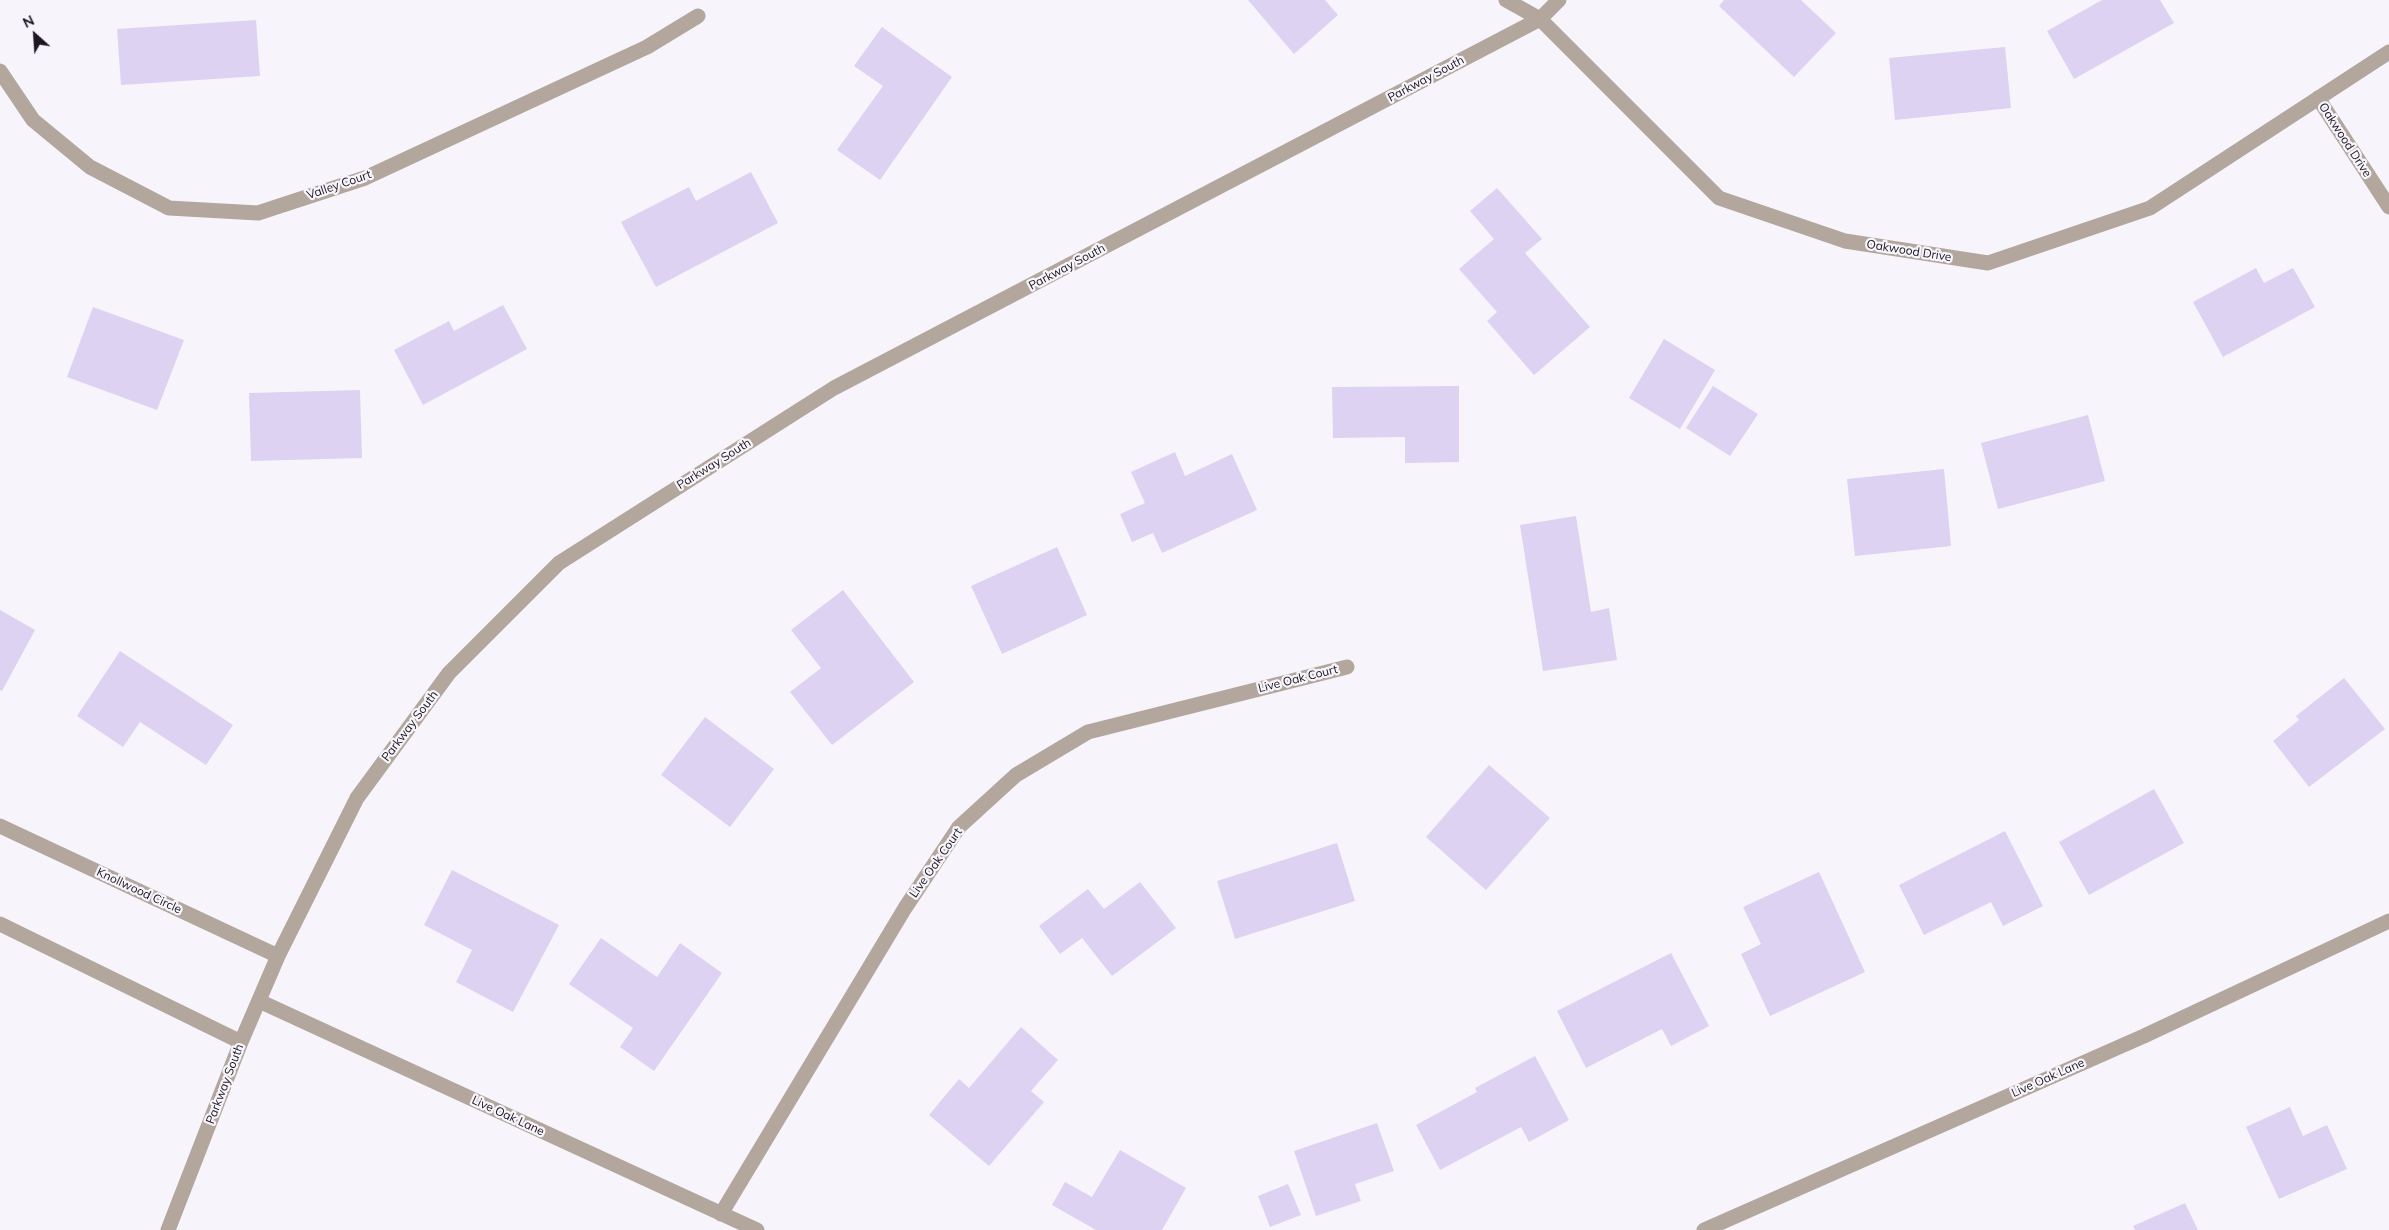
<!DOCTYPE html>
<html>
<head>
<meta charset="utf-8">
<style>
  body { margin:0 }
  #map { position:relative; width:2389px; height:1230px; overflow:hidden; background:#f7f5fb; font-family:Mulish,sans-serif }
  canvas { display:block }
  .north { position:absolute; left:10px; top:10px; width:50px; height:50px; -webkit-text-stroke:4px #f7f5fb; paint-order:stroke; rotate:334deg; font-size:14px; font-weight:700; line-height:20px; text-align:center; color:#1c1722 }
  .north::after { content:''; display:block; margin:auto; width:18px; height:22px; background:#1c1722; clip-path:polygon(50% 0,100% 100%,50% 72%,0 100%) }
</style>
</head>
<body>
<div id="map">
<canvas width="2389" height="1230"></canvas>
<div class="north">N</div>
</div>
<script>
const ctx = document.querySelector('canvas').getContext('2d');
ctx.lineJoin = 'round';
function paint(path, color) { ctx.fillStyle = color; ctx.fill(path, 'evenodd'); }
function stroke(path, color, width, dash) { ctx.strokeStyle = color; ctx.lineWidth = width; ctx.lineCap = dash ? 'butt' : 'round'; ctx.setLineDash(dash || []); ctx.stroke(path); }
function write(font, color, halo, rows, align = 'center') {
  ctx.font = font + ' Mulish,sans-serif'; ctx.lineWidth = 4.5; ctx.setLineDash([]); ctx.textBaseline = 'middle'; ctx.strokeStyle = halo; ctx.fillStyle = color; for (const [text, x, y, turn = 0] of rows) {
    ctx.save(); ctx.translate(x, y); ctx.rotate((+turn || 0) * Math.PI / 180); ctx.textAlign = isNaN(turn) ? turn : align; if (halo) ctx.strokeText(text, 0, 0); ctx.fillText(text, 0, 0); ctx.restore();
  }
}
paint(new Path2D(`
  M1248,0H1325L1338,15L1294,54Z
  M1724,0H1801L1836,33L1794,77L1719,6Z
  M2102,0H2160L2174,23L2074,79L2047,31Z
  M256,20L260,76L121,85L117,29Z
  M882,27L952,77L880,180L837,150L883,86L854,66Z
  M2005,47L2011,108L1895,120L1889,58Z
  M751,172L778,223L656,287L621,222L689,187L696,201Z
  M1497,188L1542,239L1525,253L1590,327L1534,375L1487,321L1497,312L1459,269L1494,239L1470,211Z
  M2256,268L2264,283L2293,268L2315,307L2223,357L2193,302Z
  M503,305L527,349L423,405L394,350L449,321L454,331Z
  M93,307L184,340L157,410L67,377Z
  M1664,339L1715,370L1680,429L1629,398Z
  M1459,386V462L1405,463V437L1333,438L1332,387Z
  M1713,386L1758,414L1730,456L1686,428Z
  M360,390L362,458L251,461L249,393Z
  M2088,415L2105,481L1998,509L1981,443Z
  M1175,452L1185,476L1232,454L1257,510L1162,553L1153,533L1132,542L1120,514L1145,503L1131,472Z
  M1944,469L1951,546L1855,556L1847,479Z
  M1576,516L1591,612L1609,608L1617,660L1543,671L1520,525Z
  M1057,547L1087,615L1002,654L971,586Z
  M843,590L914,682L832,745L790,692L821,668L791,630Z
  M0,610L35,630L2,691L0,690Z
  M120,651L233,725L206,765L140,722L123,747L77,716Z
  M2344,678L2385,729L2309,787L2273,741L2299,720L2296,716Z
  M705,717L774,769L730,827L661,775Z
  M1489,765L1550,818L1486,890L1426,837Z
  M2154,789L2184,843L2089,895L2059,842Z
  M2005,831L2043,906L2003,926L1991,902L1924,935L1899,885Z
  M1337,843L1355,901L1235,939L1217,881Z
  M452,870L559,925L513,1012L456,982L472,950L424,925Z
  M1819,872L1865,972L1770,1016L1741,954L1761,944L1743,907Z
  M1140,882L1176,928L1112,976L1082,938L1060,954L1039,926L1088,889L1104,909Z
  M601,938L657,977L680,943L722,973L654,1071L620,1047L633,1028L569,984Z
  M1671,953L1709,1026L1671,1046L1662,1029L1586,1068L1557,1011Z
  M1021,1027L1058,1060L1031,1091L1044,1102L989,1166L929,1115L959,1079L969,1088Z
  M1535,1056L1569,1120L1529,1142L1521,1127L1440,1170L1416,1125L1477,1092L1475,1088Z
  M2290,1107L2303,1136L2327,1125L2347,1169L2279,1199L2246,1127Z
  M1377,1123L1394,1171L1355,1184L1361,1201L1316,1216L1294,1151Z
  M1120,1150L1186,1188L1162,1230H1096L1052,1205L1065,1182L1092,1197Z
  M1288,1184L1301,1215L1270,1227L1258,1196Z
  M2185,1203L2198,1230H2135L2133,1226Z`), '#ddd2f1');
stroke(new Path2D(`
  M1506,0L1540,19L1719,198L1845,241L1988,263L2150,208L2389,52
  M0,71L33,120L90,167L169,208L258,213L365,178L647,47L698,16
  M2318,98L2389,207
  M0,826L278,956
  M0,924L241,1042
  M259,1001L757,1230
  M721,1214L905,908L959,827L1016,775L1088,732L1347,667
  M168,1230L241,1042L278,956L357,798L449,673L559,563L834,388L1540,19L1559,0
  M1704,1230L2144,1036L2389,921`), '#b2a69d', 15);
write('12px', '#1c1722', '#f7f5fb', [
  ["Parkway South",1426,79,-28],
  ["Oakwood Drive",2345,140,57],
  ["Valley Court",339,185,-19],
  ["Oakwood Drive",1909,251,9],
  ["Parkway South",1067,267,-28],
  ["Parkway South",714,464,-32],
  ["Live Oak Court",1298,679,-14],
  ["Parkway South",410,726,-53],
  ["Live Oak Court",936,863,-55],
  ["Knollwood Circle",139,891,25],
  ["Live Oak Lane",2048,1078,-24],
  ["Parkway South",225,1084,-69],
  ["Live Oak Lane",508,1116,25]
]);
</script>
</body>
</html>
